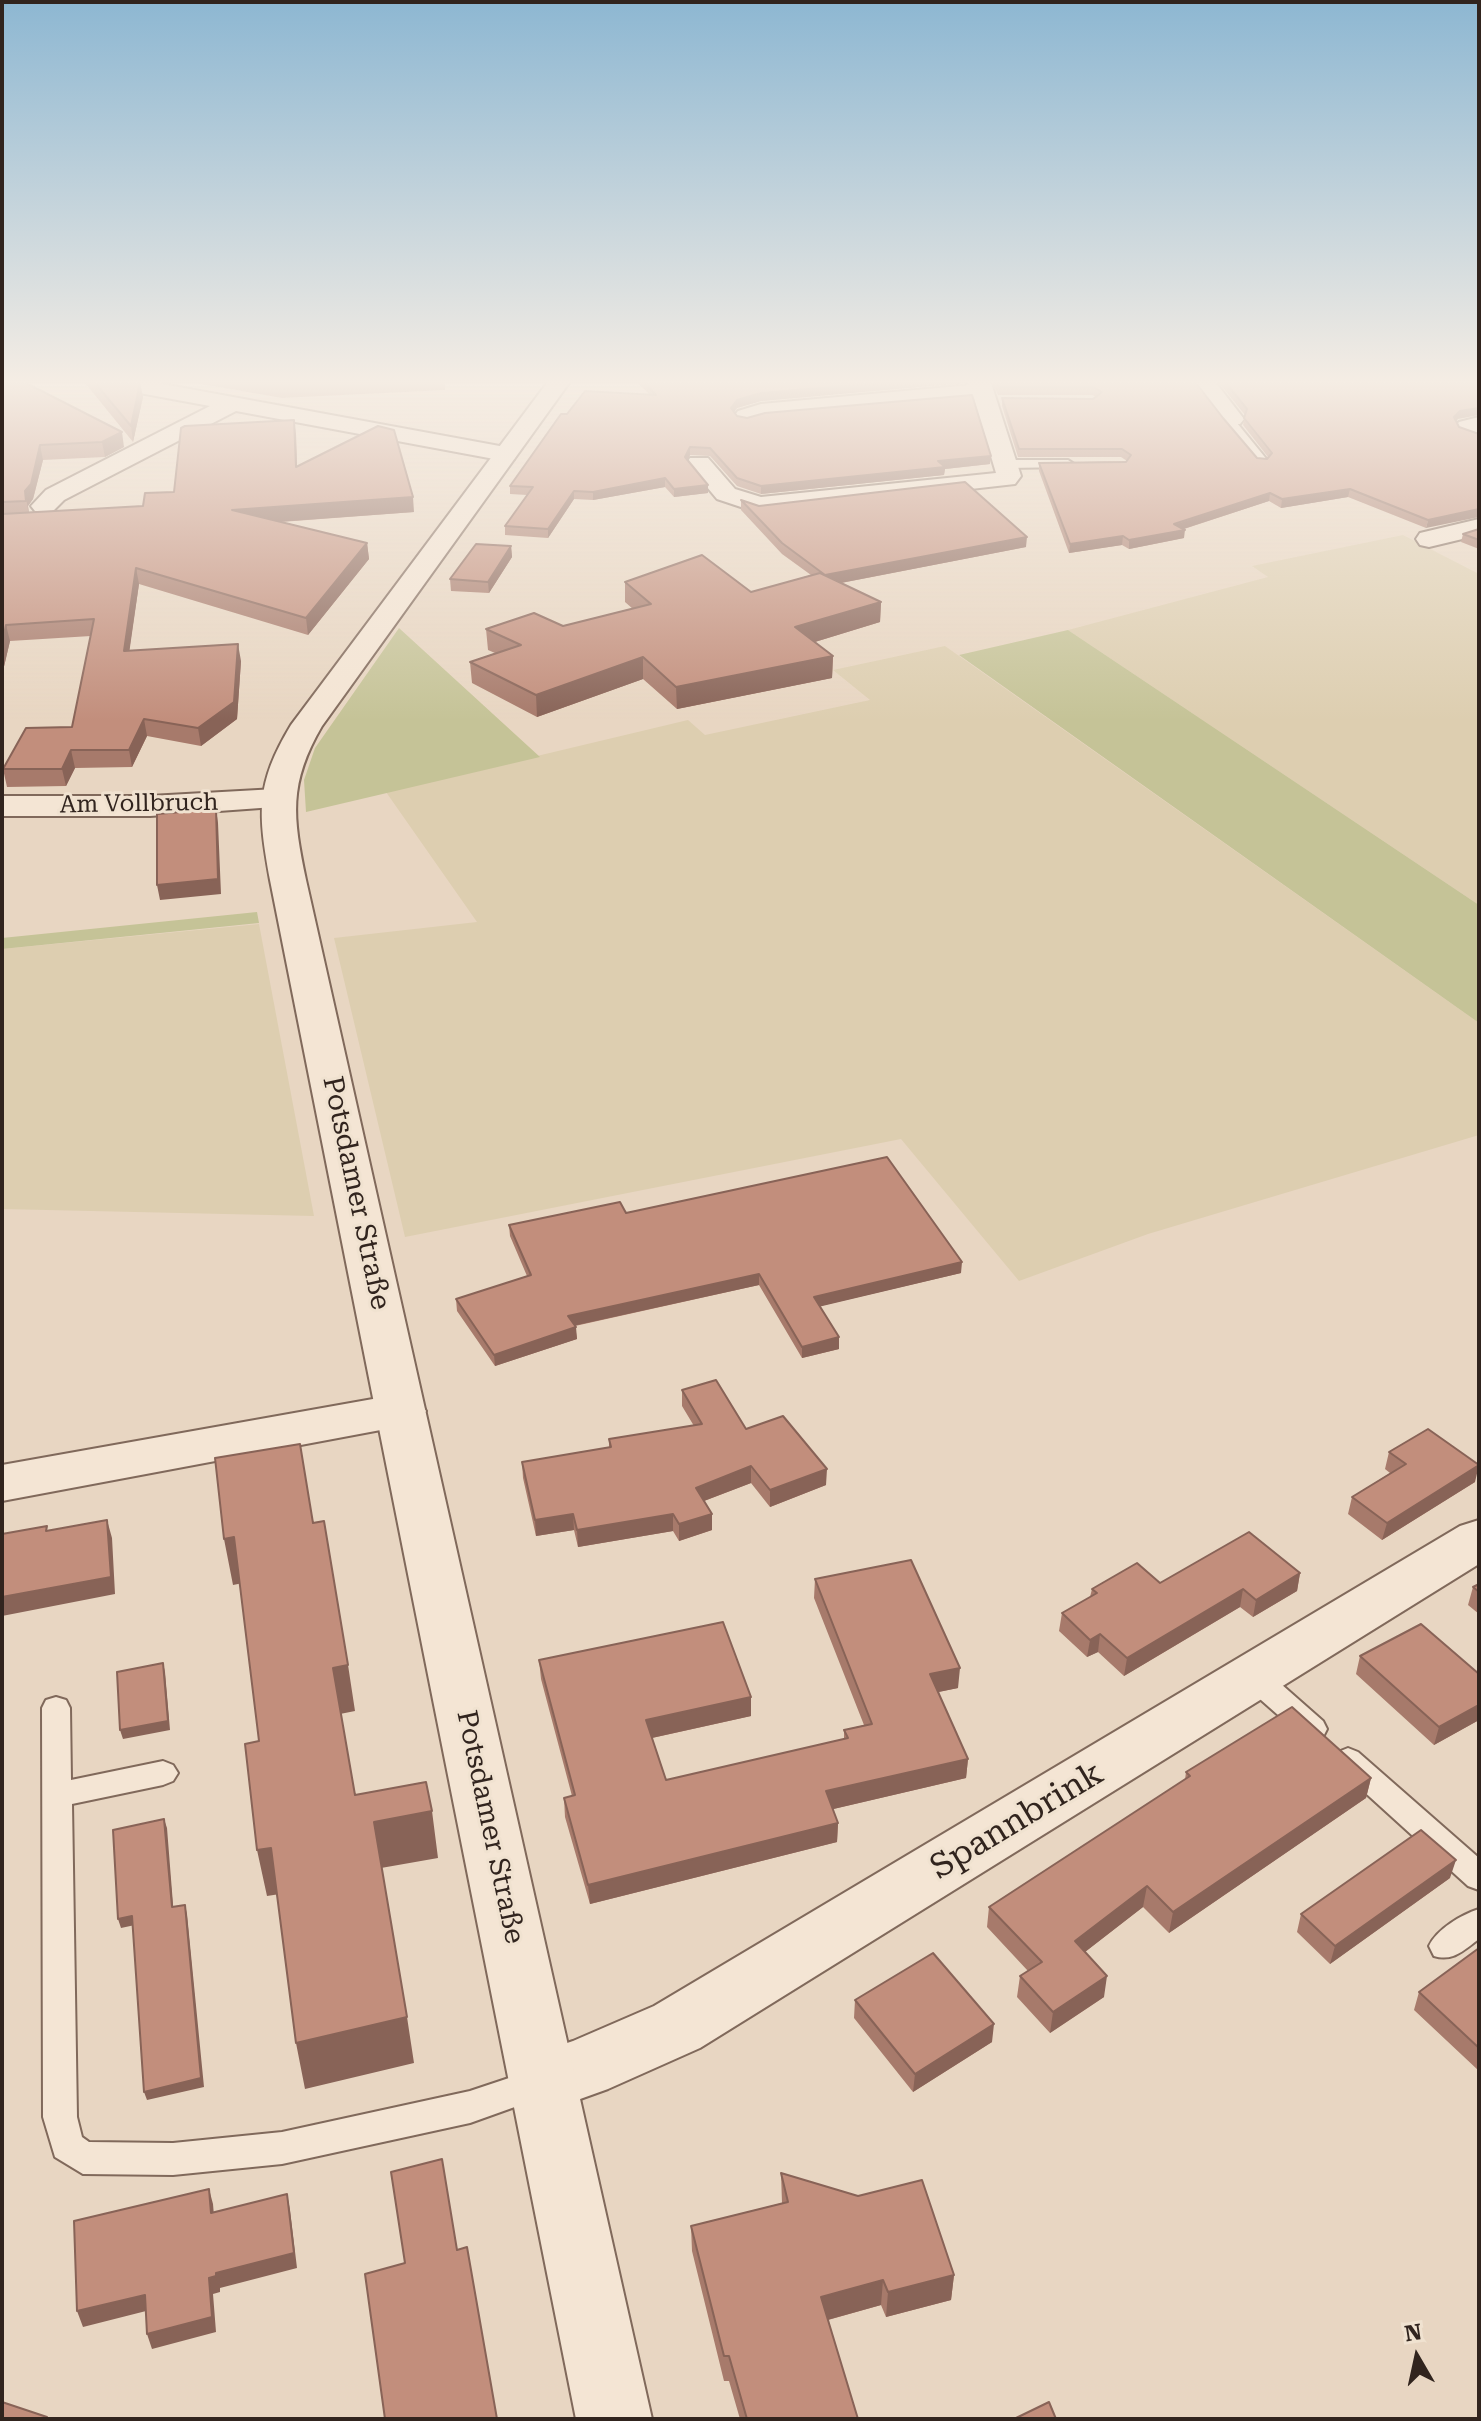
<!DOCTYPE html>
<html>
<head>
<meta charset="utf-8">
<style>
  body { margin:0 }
  #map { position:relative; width:1481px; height:2421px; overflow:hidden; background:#e8d6c2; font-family:"Roboto Serif",serif }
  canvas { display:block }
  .frame { position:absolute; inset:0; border:4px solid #31241e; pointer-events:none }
  .north { position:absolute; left:1377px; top:2317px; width:80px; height:80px; -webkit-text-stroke:6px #f0e2d0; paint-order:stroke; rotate:351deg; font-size:22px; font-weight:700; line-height:32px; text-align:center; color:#31241e }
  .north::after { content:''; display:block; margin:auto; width:28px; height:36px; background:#31241e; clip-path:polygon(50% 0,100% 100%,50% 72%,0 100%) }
</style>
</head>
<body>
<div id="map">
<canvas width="1481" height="2421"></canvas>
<div class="frame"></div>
<div class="north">N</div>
</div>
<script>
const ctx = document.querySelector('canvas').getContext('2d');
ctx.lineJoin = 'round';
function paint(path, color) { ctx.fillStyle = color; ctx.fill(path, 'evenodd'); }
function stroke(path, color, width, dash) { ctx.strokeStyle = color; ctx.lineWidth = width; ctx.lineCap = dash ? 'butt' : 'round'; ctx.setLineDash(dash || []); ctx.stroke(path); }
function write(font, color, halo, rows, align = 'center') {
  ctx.font = font + ' "Roboto Serif",serif'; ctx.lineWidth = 6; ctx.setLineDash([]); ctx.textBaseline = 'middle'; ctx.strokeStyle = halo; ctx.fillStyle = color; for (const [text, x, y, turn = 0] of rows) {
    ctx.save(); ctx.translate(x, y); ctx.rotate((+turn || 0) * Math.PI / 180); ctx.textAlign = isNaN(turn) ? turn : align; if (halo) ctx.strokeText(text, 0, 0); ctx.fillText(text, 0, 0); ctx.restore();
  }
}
paint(new Path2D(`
  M1403,535L1479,574V905L1068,630L1268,577L1252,566Z
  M945,646L1479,1023V1135L1148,1234L1019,1281L901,1139L405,1237L334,938L477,922L386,792L688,720L705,735L870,700L833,670Z
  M259,924L314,1216L2,1209V949Z`), '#ddceb0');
paint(new Path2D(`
  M399,628L540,757L306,812L304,780L315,748Z
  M1068,630L1479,905V1023L959,655Z
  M257,912L259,923L2,949V938Z`), '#c5c397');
const service = new Path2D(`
  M1228,417H1236L1237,423L1268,461L1266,464H1258L1225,423Z
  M1068,460L1074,464L1072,467L1006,468L1000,464L1006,460Z
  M1254,1666L1264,1669L1323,1721L1327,1729L1323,1737L1313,1740L1303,1737L1244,1685L1240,1677L1244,1669Z
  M56,1697L66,1700L70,1708L71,1780L163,1761L173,1765L178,1773L173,1781L163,1785L72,1804L77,2117L82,2137L89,2142L173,2143L282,2132L470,2091L539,2068L551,2072L556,2083L551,2094L470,2123L282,2164L173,2175L83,2174L55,2157L43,2117L42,1708L46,1700Z
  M1348,1748L1358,1752L1479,1858V1890L1468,1886L1338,1768L1333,1760L1338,1752Z
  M1479,1909V1939C1464,1950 1453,1962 1434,1956L1429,1946C1437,1929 1461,1915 1479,1909Z`);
const minor = new Path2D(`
  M112,383H157L505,447L514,449L517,454L514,459L505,461L236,411L64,500L53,511H35L31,506L46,490L210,406L123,390Z
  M969,383H991L1021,476L1015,484L759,513L717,499L687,463L690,458H708L735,489L761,497L996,473L974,399L764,418L746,423L738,421L734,416L738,411L761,404L970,385Z
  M1194,383H1216L1244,419L1240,424H1224Z
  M1479,417V441L1459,432L1455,427L1459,422Z
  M1479,519V535L1429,547L1420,545L1416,539L1420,533Z
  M276,789L288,792L293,799L288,806L150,816H2V796H150Z
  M401,1394L418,1399L426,1411L418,1423L2,1501V1465Z
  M1479,1520V1564L700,2048L608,2089L544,2112L520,2103L511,2081L520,2059L573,2041L654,2006L1460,1526Z`);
const tertiary = new Path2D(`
  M547,383H569L322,726C288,784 293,817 306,880L652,2419H576L270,880C258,813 255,785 291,725Z`);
stroke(service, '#80695b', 4);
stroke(minor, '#80695b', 4);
stroke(tertiary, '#80695b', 4);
paint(service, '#f4e5d4');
paint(minor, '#f4e5d4');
paint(tertiary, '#f4e5d4');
paint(new Path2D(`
  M2,383L124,447L105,457L43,460L33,499L28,506L29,512L143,506L296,434L297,466L414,512L281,522L367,543L369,559L308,635L139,584L129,651L241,661L237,719L201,746L147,736L132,767L75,768L66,786L7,787L3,769L72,727L91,636L10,641L2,675Z
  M85,383H140L143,397L133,442Z
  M196,383H445V390L282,398Z
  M638,383H963L761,401L737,408L734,412L737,416L990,464L945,469L944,475L761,494L737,486L710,456L690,455L687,460L708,493L674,497L665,487L593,500L574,499L548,538L505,535V526L527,495L510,494V486L567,414L649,394Z
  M992,383H1196L1223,418L1257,458L1267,459L1268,457L1243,425L1245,415L1219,383H1479L1456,421L1426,528L1348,497L1281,508L1269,501L1184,529V538L1129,549L1122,545L1069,553L1039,471V463L1127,461L1121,457H1018L1002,406V398L1093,399L1096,397L1092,395H998Z
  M741,500L759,506L1026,547L841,583L881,602L880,622L815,642L833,656L832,678L677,709L643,679L537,717L472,683L470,662L495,653L488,650L486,629L563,626L633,609L625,602V582L751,592L811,575L782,554L741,510Z
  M1479,529V549L1461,542L1463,534Z
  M511,546L512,557L489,593L451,591L450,579Z
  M626,1213L961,1273L820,1306L839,1337V1349L802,1358L759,1285L575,1326L577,1339L495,1366L457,1311L456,1299L527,1276L510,1236L509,1225Z
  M682,1390L746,1429L826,1485L770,1507L751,1483L704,1501L712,1530L679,1541L673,1531L578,1547L574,1530L536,1536L523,1478L522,1462L609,1448V1439L694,1426L682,1406Z
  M1389,1452L1475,1482L1382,1540L1348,1514L1352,1497L1390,1473L1385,1469Z
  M1300,1573L1297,1591L1253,1617L1240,1607L1124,1676L1098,1652L1087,1657L1059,1631L1062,1613L1090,1597L1092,1589Z
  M815,1579L958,1688L938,1692L968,1759L966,1778L833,1809L838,1823L837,1842L590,1904L565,1817L564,1798L572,1796L541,1679L539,1660L751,1716L652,1738L666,1780L844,1739V1730L864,1725L814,1598Z
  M1479,1584V1614L1468,1605L1473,1587Z
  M1360,1656L1479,1674V1720L1434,1745L1356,1674Z
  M1186,1772L1371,1778L1366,1798L1169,1933L1143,1907L1085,1952L1104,1997L1050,2033L1017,1997L1020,1976L1028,1971L987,1927L989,1907L1185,1780Z
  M1450,1878L1330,1964L1297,1932L1301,1914Z
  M1479,1948V2071L1414,2010L1419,1992Z
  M855,2000L992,2042L913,2092L854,2018Z
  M781,2173L954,2275L951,2300L886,2317L881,2305L828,2320L858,2419H740L729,2381H724L692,2251L691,2226L782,2203Z`), '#a77a6b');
paint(new Path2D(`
  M140,383L143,397L133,442L131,426Z
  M880,383H963L761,401L737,408L731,416V408L737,400L761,393Z
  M1479,408V415L1458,419L1453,425L1454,417L1460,411Z
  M294,420L296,434L297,482L296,467Z
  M122,432L124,447L105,457L102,442Z
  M40,445L43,460L33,499L28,506L29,516L25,491Z
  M690,447V455L685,465V457Z
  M991,456L990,464L945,469L944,475L761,494V486L938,461Z
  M665,478V487L593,500V492Z
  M708,485V493L674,497V489Z
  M1350,489L1348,497L1281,508L1282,499Z
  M574,491V499L548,538V529Z
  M1270,493L1269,501L1177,531L1185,530L1184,538L1129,549V540Z
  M413,497L414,512L235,525L232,510Z
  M1479,509V517L1426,528L1428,520Z
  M1123,536L1122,545L1069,553L1070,544Z
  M1027,537L1026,547L825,586V575Z
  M367,543L369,559L308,635L306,618Z
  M511,546L512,557L489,593L488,582Z
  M136,568L139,584L127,668L124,651Z
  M881,602L880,622L795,648V627Z
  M6,625L10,641L2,675V644Z
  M238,644L241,661L237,719L201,746L198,728Z
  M833,656L832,678L677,709L676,687Z
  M643,657V679L537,717L536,695Z
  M144,719L147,736L132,767L129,750Z
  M71,750L75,768L66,786L62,769Z
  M216,809L218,823L221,894L160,900L157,885Z
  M962,1262L961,1273L814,1308V1297Z
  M759,1274V1285L568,1327V1316Z
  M576,1327L577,1339L495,1366L494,1355Z
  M839,1337V1349L802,1358V1347Z
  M1479,1465L1475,1482L1382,1540L1387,1523Z
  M751,1466V1483L696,1504V1488Z
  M827,1469L826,1485L770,1507V1490Z
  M573,1514L574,1530L536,1536L535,1520Z
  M673,1514V1531L578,1547L577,1530Z
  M712,1514V1530L679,1541V1524Z
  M107,1520L112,1538L115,1594L2,1616V1597Z
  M234,1537L243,1583L233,1585L224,1539Z
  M1300,1573L1297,1591L1253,1617L1256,1600Z
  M1243,1589L1240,1607L1124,1676L1127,1658Z
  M1100,1634L1098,1652L1087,1657L1090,1640Z
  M163,1663L165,1672L170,1730L123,1739L120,1730Z
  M348,1665L355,1711L340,1714L333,1668Z
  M960,1668L958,1688L929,1694L930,1674Z
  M751,1697V1716L647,1739L646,1720Z
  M1479,1705V1720L1434,1745L1439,1727Z
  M968,1759L966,1778L825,1811L826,1791Z
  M1371,1778L1366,1798L1169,1933L1173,1912Z
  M432,1811L438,1858L381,1868L374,1822Z
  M164,1819L167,1828L174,1917L172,1907Z
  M838,1823L837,1842L590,1904L588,1885Z
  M271,1848L280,1894L267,1896L257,1850Z
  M1456,1860L1450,1878L1330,1964L1335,1946Z
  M1147,1886L1143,1907L1072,1962L1075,1941Z
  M185,1905L187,1914L204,2087L147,2100L144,2092Z
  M132,1916L135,1925L121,1928L118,1919Z
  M1107,1976L1104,1997L1050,2033L1053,2012Z
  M407,2017L414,2063L305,2089L296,2043Z
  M994,2024L992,2042L913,2092L915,2074Z
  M209,2189L213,2204L215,2228L211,2213Z
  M287,2194L290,2210L297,2268L220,2288V2292L213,2294L216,2332L152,2349L147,2334L216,2273Z
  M954,2275L951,2300L886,2317L888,2292Z
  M883,2280L881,2305L820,2322L821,2297Z
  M145,2295L150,2310L83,2327L77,2311Z`), '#886357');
const building = new Path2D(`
  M2,383H26L122,432L102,442L40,445L31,484L25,491L26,501L2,502Z
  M95,383H140L131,426Z
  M645,383H880L761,393L737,400L731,408L737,416L747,418L765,413L972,395L991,456L938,461L945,467L761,486L737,478L710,448L690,447L685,457L708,485L674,489L665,478L593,492L574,491L548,529L505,526L533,487L510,486L561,414H567L585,391L656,395Z
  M996,383H1196L1223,418L1257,458L1267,459L1272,453L1244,418L1247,409L1226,383H1479V408L1460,411L1454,417L1459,427L1479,434V509L1428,520L1350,489L1282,499L1270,493L1174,524L1185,530L1129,540L1123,536L1070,544L1039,463L1126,462L1131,455L1122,449H1019L1002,398L1093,399L1102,392L1093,387H999Z
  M294,420L296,467L378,426L394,430L413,497L232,510L367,543L306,618L136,568L124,651L238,644L234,702L198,728L144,719L129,750H71L62,769H3L26,728L72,727L94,619L6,625L2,644V514L143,506L145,493L174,492L181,428L185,426Z
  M965,482L1027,537L825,575L782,543L741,500L759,506Z
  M1479,529V540L1463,534Z
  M476,544L511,546L488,582L450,579Z
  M702,555L751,592L820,573L881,602L795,627L833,656L676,687L643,657L536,695L470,662L521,645L486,629L534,613L563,626L651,604L625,582Z
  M216,809L218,879L157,885V814Z
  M887,1157L962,1262L814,1297L839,1337L802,1347L759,1274L568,1316L576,1327L494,1355L456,1299L531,1275L509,1225L620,1202L626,1213Z
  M716,1380L746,1429L783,1416L827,1469L770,1490L751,1466L696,1488L712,1514L679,1524L673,1514L577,1530L573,1514L535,1520L522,1462L611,1447L609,1439L702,1424L682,1390Z
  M1428,1429L1479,1465L1387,1523L1352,1497L1406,1464L1389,1452Z
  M300,1444L313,1523L324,1521L348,1665L333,1668L355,1795L426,1782L432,1811L374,1822L407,2017L296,2043L271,1848L257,1850L245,1744L259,1741L234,1537L224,1539L215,1458Z
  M107,1520L111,1577L2,1597V1534L47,1526L46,1531Z
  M1249,1532L1300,1573L1256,1600L1243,1589L1127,1658L1100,1634L1090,1640L1062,1613L1097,1593L1092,1589L1137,1563L1160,1583Z
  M911,1560L960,1668L930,1674L968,1759L826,1791L838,1823L588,1885L564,1798L575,1795L539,1660L723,1622L751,1697L646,1720L666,1780L848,1738L844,1730L872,1724L815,1579Z
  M1479,1584V1592L1473,1587Z
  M1421,1624L1479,1674V1705L1439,1727L1360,1656Z
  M163,1663L168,1721L120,1730L117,1672Z
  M1292,1707L1371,1778L1173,1912L1147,1886L1075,1941L1107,1976L1053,2012L1020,1976L1042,1962L989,1907L1190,1776L1186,1772Z
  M164,1819L172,1907L185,1905L201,2078L144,2092L132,1916L118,1919L113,1830Z
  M1421,1830L1456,1860L1335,1946L1301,1914Z
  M1479,1948V2048L1419,1992Z
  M933,1953L994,2024L915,2074L855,2000Z
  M442,2159L457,2250L467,2247L497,2419H385L365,2274L405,2263L391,2172Z
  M781,2173L858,2196L922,2180L954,2275L888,2292L883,2280L821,2297L858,2419H747L729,2356H724L691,2226L788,2202Z
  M209,2189L211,2213L287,2194L294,2253L216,2273V2276L209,2278L212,2317L147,2334L145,2295L77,2311L74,2221Z
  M2,2402L47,2417L46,2419H2Z
  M1049,2402L1056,2419H1014Z`);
paint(building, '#c28e7c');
stroke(building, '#886357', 2);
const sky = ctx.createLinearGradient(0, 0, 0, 721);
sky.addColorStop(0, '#8db7d2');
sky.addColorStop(0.53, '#f5ede4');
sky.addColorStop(1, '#f5ede400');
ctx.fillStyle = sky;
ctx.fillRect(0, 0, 1481, 721);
write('24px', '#31241e', '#f0e2d0', [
  ["Am Vollbruch",139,804,-1]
]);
write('28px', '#31241e', '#f0e2d0', [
  ["Potsdamer Straße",356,1193,78],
  ["Potsdamer Straße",490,1827,78]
]);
write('34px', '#31241e', '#f0e2d0', [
  ["Spannbrink",1017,1821,-31]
]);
</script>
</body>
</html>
